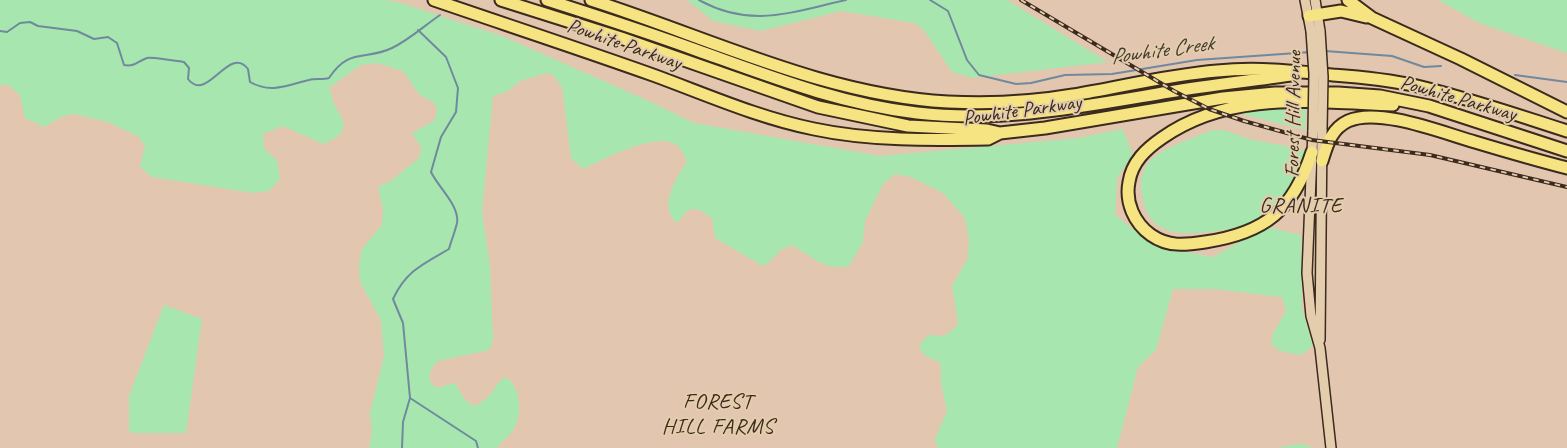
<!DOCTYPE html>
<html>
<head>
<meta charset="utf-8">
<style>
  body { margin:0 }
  canvas { display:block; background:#e3c6af }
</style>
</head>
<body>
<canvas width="1567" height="448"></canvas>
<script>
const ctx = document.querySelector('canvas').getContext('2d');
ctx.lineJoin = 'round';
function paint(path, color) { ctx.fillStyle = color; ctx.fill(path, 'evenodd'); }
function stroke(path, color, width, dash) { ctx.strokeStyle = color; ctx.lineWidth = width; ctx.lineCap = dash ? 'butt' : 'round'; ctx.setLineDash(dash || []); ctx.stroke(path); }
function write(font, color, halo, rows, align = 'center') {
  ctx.font = font + ' Caveat,sans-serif'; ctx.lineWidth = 4; ctx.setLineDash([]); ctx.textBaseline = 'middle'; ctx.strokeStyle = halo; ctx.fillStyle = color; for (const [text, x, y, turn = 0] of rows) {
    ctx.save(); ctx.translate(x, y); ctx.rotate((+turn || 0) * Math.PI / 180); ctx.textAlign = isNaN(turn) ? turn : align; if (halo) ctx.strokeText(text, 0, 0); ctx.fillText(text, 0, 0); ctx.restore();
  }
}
paint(new Path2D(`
  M0,0H383L398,2L502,36L651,102L694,123L880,156L1079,138L1123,129L1133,155L1117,178L1115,215L1155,246L1213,257L1267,227L1301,235L1302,309L1313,346L1301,355L1280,351L1271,344L1273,334L1286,311L1282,297L1214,289H1173L1156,350L1138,367L1117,448H938L935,439L947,411L941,383V367L939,362L924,355L919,346L928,335L944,336L956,327L958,322L952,286L968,258L969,241L965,218L943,193L911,177L895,174L883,184L865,221L863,242L849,266C828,272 810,256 792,245L782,249L766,265H761L715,238L712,218L698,209L688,210L677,223C657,206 677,177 687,161C685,157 682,151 679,147C660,128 604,160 583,169L571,158L562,87L553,75L547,73L520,81L508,91L493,96L482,212L490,268L493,341L489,350L438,361L431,369L429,380L436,388L455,383L465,400L474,406C496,396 490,388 505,377C521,385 522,413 515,427C511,435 502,441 497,448H369L372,431L370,413L384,356L381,320L360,282L359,263L362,249L382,225L383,209L378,187L391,181L420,157L421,147L412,133L435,120L437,107L433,102L419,94L403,71L377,63L361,65L330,87C330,114 365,127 323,144L283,126L263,134L264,149L277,160L280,179L269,191L253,193L152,177L140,167L145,146L139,137L108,122L74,114L63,116L44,127L25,118L20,95L8,85H0Z
  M687,0H1007L1108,62L973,78L952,72L923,29L914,23L841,11L761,31L713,21Z
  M1438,0H1567V53L1479,23Z
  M1306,105L1305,130L1238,113L1252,108Z
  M1212,130H1223L1253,140L1303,149C1309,162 1298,176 1291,187C1282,200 1268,213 1255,220C1243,228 1229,229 1215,231C1181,236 1148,236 1142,195C1140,184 1141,172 1148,163C1160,148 1194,138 1212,130Z
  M164,305L202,319L186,433H134L129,431V396Z
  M1298,444L1307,445L1312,448H1277Z`), '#a7e7af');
stroke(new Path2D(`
  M699,0C752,29 791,12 846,0
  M930,0L948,11L967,60L979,75L1016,84L1031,83L1065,75L1112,74L1197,60L1311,52
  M0,31L7,32L20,23L30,22L38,26L77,31L94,39L108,37L117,43L124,65C135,67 138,61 147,58C150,57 178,61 184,62L189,68L188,79C207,104 229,44 248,69L250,82C271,94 288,85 309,80C315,78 322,80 329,78C349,47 365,61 392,48C409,40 424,26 440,15
  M1325,51L1392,56L1424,67L1441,66
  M1515,75L1567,82
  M410,398L476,441L478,448
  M402,448L403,422L410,398L403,323L393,299C406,271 423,264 449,249C451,241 455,232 457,223C460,206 438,187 431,172L441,137L456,112L458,88L446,57L418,30`), '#70899d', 2);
const secondary = new Path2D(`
  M1305,0L1311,31
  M1315,0L1320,31
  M1313,130L1307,273L1311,316L1320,348L1331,448
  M1320,340L1322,130`);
const highway = new Path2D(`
  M434,0C507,25 580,49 653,75C705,94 759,118 814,129C870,141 931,140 988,139L1000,133L1045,128L1223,98L1275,93H1338L1380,96L1429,106L1567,151
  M501,0L621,38L818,107L908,126L987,130L1000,133
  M547,0C597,16 647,32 696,50C769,76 840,104 917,113C1003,123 1085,106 1169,92C1210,85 1250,81 1291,75
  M591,0C708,37 823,95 948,102C989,104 1032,102 1073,95C1121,87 1168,75 1217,71C1256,67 1294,71 1333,75C1361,77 1390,80 1417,86C1468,98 1517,115 1567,131
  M1348,0L1372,18L1461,59L1567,112
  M1309,16L1341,11L1366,17
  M1312,152C1293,210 1266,233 1205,242C1185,245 1168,247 1151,235C1134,223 1125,202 1129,182C1132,162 1146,149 1162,138C1230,90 1314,102 1393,105
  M1322,161C1327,145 1331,129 1348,121C1379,107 1443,133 1475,142C1505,151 1536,160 1567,168`);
stroke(secondary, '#3b2a1e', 12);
stroke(highway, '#3b2a1e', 15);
stroke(secondary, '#e3cdac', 9);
stroke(highway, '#f6e381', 11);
const rail = new Path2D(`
  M1021,0L1174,91L1209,109L1244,121L1312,140L1430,155L1567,187`);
stroke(rail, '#3b2a1e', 4);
stroke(rail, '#e3cdac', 2, [5.5]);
const secondaryBridge = new Path2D(`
  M1311,31L1314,74L1313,130
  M1320,31L1323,77L1322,130`);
stroke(secondaryBridge, '#3b2a1e', 12, []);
stroke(secondaryBridge, '#e3cdac', 9);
write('21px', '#3b2a1e', '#e3cdac', [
  ["Powhite Parkway",624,45,19],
  ["Powhite Parkway",1458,99,16],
  ["Powhite Parkway",1022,111,-8],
  ["Forest Hill Avenue",1294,114,-89]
]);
write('italic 22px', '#443a33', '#e3cdac', [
  ["Powhite Creek",1162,51,-8]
]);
ctx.letterSpacing = '1px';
write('22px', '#3b2a1e', '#e3cdac', [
  ["GRANITE",1301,206],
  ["FOREST",718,402],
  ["HILL FARMS",718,427]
]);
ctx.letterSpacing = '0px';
</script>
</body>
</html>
